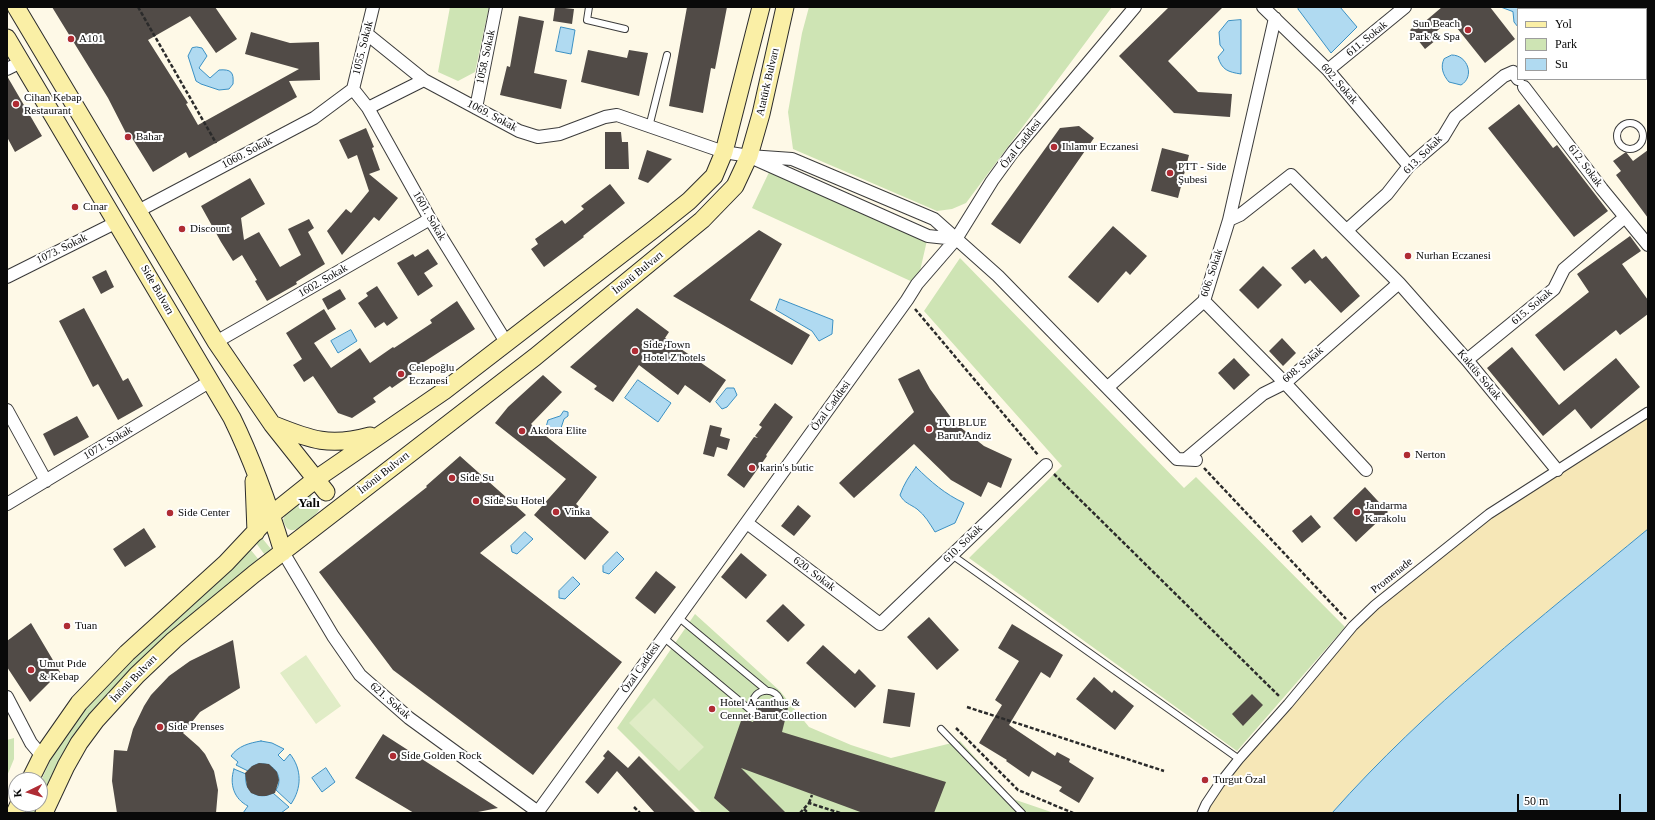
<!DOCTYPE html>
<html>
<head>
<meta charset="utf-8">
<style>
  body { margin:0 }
  #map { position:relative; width:1655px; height:820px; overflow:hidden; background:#fef9e7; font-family:Georgia,serif }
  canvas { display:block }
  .frame { position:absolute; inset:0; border:8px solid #090909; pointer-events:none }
  .legend { position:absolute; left:1517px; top:8px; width:130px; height:72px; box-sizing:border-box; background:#fff; border:1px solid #9d9d9d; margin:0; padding:5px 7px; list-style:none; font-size:12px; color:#090909 }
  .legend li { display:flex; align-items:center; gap:8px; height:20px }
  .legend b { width:20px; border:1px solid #9d9d9d }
  .north { position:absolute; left:8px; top:772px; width:40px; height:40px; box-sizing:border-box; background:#fff; border:1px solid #9d9d9d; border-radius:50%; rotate:265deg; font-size:11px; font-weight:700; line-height:16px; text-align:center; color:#090909 }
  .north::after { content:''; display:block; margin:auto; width:14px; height:18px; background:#af2c34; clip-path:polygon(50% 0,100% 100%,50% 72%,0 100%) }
  .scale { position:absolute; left:1517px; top:794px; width:104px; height:18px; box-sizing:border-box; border:2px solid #090909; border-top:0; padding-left:5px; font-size:12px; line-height:14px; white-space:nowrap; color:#090909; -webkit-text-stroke:3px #fff; paint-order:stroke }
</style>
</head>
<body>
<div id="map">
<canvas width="1655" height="820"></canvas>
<div class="frame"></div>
<ul class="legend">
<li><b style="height:5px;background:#faefa6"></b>Yol</li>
<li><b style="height:11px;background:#cee4b4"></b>Park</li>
<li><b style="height:11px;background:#b0daf1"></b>Su</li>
</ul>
<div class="north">K</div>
<div class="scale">50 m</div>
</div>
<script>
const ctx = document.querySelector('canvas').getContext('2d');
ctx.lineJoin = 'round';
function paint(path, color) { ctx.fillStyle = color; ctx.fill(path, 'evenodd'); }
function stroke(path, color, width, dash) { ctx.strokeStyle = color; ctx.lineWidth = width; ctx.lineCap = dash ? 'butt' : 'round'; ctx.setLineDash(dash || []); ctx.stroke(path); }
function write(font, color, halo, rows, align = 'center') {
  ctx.font = font + ' Georgia,serif'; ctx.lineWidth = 4; ctx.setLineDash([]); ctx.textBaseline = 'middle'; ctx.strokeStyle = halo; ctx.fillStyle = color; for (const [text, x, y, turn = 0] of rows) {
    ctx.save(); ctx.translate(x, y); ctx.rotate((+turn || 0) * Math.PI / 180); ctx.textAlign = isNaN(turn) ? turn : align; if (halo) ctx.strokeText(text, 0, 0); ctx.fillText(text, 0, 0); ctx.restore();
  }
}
paint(new Path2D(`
  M450,7H489L475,72L458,81L438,72Z
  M809,7H1112L966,203L952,209L937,211L793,149L788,112L802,33Z
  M772,166L928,236L917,284L752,208Z
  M960,258L1184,488L1196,477L1345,627L1237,751L969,558L1062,466L924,311Z
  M310,495C332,501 316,515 307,522C298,529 288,537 283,520L286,513L307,496Z
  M262,538L271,549L265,555L256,543Z
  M250,549L259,560C233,579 208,600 184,621C143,657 104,694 73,737C61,754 53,773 44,791L40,789V783L50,761L66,734L110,679Z
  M695,614L780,691L809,727L851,745L891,758L960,741L1013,799L1054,813H702L617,728Z
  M14,738V759L7,776V740Z
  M30,804H39L35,813H27Z`), '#cee4b4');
paint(new Path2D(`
  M1648,412V529C1539,619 1426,707 1332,813H1202L1206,804L1353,626L1489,514Z`), '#f6e7b7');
paint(new Path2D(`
  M306,655L341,706L316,724L280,673Z
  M654,698L704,747L679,771L629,723Z`), '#e0ecc6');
const water = new Path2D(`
  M1300,7H1340L1357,27L1331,53L1298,9Z
  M1501,7H1524L1525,9H1518V27L1514,22L1513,12Z
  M1241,20V74C1228,72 1222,70 1218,57L1224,50L1220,45L1219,32L1228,21Z
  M561,27L575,30L571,54L556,51Z
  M197,47L202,48L207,56L199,68L210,78L219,70C231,69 234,72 233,84L229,89L219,90L201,84L196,81L188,56L192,48Z
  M1452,55C1468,55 1475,77 1461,85L1449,82C1443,75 1440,67 1444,59Z
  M780,299L833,320L832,334L819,341L812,331L776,310Z
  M351,330L357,341L338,353L331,341Z
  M638,380L671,403L658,422L625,398Z
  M727,388H734L737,395L727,407L722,409L716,402Z
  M564,411L568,412V416L564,419L561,428L553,433L547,430L546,427L548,420L560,416Z
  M916,467C931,482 945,494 964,503L955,523L935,532C930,524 925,515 917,509C910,504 904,503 900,495C904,484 909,476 916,467Z
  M1648,529V813H1332C1426,707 1539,619 1648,529Z
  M525,532L533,539L517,554L512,552L511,546Z
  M617,552L624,559L609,574L603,572V566Z
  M573,577L580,584L565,599L559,598V591Z
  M261,741L272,743L284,749L278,755L284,761L290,754C302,769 302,788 291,804L276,790C288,771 261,753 248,771L236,765L238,762L231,756C238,746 249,743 261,741Z
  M326,768L335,782L322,792L312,778Z
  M234,769L246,774C243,791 258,801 273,793L289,807L281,813H243L248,806C234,799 229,784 234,769Z`);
paint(water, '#b0daf1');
stroke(water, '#3b90c3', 1);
paint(new Path2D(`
  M52,7H215L237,39L216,53L190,16L148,40L188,103L186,104L198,125L299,69L245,54L251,32L290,43L319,42L320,80L289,81L297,97L189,158L186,152L153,172L132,138L128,137L108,98Z
  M555,7L574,9L572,24L553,21Z
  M687,7H727L715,69L711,68L703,113L669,106Z
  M1169,7H1223L1168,61L1198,92L1232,94L1230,117L1174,113L1119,56Z
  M1442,7H1490L1515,39L1485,63L1453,23L1452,24L1449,21L1432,35L1436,40L1425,49L1410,30L1420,21L1422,24Z
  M519,16L544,21L534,73L567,80L561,109L500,95L507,66L510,67Z
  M588,50L627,58L629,50L648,53L639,96L581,82Z
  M7,76L42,136L15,152L7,137Z
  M1519,104L1553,148L1557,145L1608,211L1574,237L1488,128Z
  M1079,126L1094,138L1020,244L991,224L1060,128Z
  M366,128L374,147L372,148L380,170L369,174L398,198L379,221L374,217L342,255L327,231L346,209L351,213L369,191L357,155L348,159L339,140Z
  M605,132H621L622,142H628L629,169H605Z
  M1162,148L1189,155L1178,198L1151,191Z
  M647,150L672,159L648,183L638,179Z
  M1648,150V218L1616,175L1621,171L1613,161L1626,152L1633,161Z
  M250,178L265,204L241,218L244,240L259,232L280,267L301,255L288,229L309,219L314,228L308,232L325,264L296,282L297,284L267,301L255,281L257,280L242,255L233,261L221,242L201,206Z
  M610,184L625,203L583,236L584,237L544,267L531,249L538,244L535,239L562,220L565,224L584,209L581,206Z
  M1113,226L1147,256L1130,275L1126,271L1098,303L1068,277Z
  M759,230L782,244L750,300L810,335L792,365L673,296Z
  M1630,236L1641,251L1622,264L1648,300V314L1620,335L1616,330L1564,371L1535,335L1589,292L1577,274Z
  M428,249L438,264L424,273L433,286L418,296L397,263L413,254L415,257Z
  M1314,249L1322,259L1326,256L1360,296L1341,313L1310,280L1305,284L1291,268Z
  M1263,266L1282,285L1258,309L1239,290Z
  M106,270L114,287L101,294L92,277Z
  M377,286L398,318L387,326L384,322L375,328L358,303L368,296L366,293Z
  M340,289L346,299L328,310L322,299Z
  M457,301L475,329L410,371L412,374L392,388L390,386L373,398L376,402L352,418L338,413L313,376L304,382L293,365L302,359L286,333L324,309L336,329L314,343L331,368L360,348L370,363L393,347L394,348L432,323L430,320Z
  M84,308L123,381L128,378L143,406L118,420L98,384L93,387L59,321Z
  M637,308L669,332L665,338L726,380L710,403L685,385L678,395L639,365L613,402L594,389L597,386L570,367Z
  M1282,338L1296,353L1283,366L1269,351Z
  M1512,347L1559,405L1616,358L1640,387L1591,429L1575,409L1543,436L1487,368Z
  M1234,358L1250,375L1234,390L1218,373Z
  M919,369L930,389L955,423L984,446L1012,459L1001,488L988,482L981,497L951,480L914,444L854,498L839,483L914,412L898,379Z
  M543,375L562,392L531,424L597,477L576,504L609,532L585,560L534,515L566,479L495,423L508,407Z
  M775,403L793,417L766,455L767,456L744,488L727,475L754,437L758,438L755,436L762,427L759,425Z
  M77,416L89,437L54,456L43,434Z
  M710,425L722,428L720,436L730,439L727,450L717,447L714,457L703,454Z
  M460,456L526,515L480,553L622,662L533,775L393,670L319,572L427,487L426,486Z
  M1365,487L1388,512L1356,542L1333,518Z
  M798,505L811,516L794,536L781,526Z
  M1311,515L1321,527L1302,543L1292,531Z
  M144,528L156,547L125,567L113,549Z
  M741,553L767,575L746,599L721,577Z
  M656,571L676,587L655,614L635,598Z
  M783,604L805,625L788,642L766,621Z
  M929,617L959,650L937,670L907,637Z
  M31,623L60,672L30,702L7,667V641Z
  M1012,624L1063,655L1050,678L1041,672L1009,725L1055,756L1057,752L1070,759L1069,762L1094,778L1079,803L1059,791L1062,787L1032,771L1029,777L1006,761L1007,760L979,743L1002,705L995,700L1019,661L998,648Z
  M233,640L240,688L200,712L183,733L199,747L205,754L214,771L218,790L216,813H117L112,781L114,750L127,751L133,729L144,706L151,695L169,676L190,661Z
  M823,645L855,674L859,669L876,686L855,708L806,663Z
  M1094,677L1112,693L1114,690L1134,706L1115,730L1076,699Z
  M888,689L915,693L910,727L883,723Z
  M1252,694L1263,705L1243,726L1232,714Z
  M759,700L776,705L778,709L780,710H784L785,707L788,708L782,732L946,782L934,813H863L741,768L786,813H731L714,798L742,718L753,722L755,717L758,714V706Z
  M383,734L498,808L473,813H414L355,778Z
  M608,750L628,768L639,756L696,813H655L617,771L598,794L585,782L605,758L603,756Z
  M259,763L269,764L277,772L279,780L275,793L266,796H259L251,793L247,787L245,773L252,766Z`), '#514b47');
const service = new Path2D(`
  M589,7L587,20L625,29
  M1617 136a13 13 0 1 1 26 0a13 13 0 1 1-26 0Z
  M649,127L667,55
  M952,555L1239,759
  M678,617L766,690
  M663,637L754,713
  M754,712C745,688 780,682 781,706
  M941,729L1022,813`);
const pedestrian = new Path2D(`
  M1202,813L1206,804L1220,783L1239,759L1288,704L1353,626L1375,605L1489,514L1648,412`);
const minor = new Path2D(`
  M1263,7L1328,70L1409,166
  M1616,9L1619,7
  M367,34L424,80L519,131L538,137L560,134L605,117L617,115L724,152L749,156L792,159L934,219L998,276L1177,459L1196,460
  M7,69L21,62
  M1328,70L1405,7
  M1524,87L1602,189L1648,245
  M353,89L368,108L430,219L506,342
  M353,89L373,7
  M368,108L424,80
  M476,108L496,7
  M757,160L928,236L956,239
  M138,211L314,118L353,89
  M1229,220L1275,18
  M1347,230L1387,194L1409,166L1443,137L1455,117L1504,76L1513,72L1518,79
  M7,277L117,222
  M1204,301L1285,383L1366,470
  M216,342L430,219
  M1467,360L1554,289L1564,269L1625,217
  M1108,387L1204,301L1229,220L1240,215L1291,175L1399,283L1467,360L1557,470
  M7,410L46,481
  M1186,459L1263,394L1285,383L1399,283
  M7,504L209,382
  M747,523L880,624L1046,465
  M283,552L333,636L360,675L409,718L538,812
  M7,697L31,743L42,756
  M537,813C660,642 784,471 907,300L917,284L956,239L992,181L1013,152L1135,7`);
const secondary = new Path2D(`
  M16,7L216,342L272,424L326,492
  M7,38L232,418C253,461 269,506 283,552
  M274,425C311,440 330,447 370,436
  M254,481L256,532
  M30,780L42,756L79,703L127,653L226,563L271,515L316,479L444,391L654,229L689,201L714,176L724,152L761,7
  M15,813L19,804
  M44,813L66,766L79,743L96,720L137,675L174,640L254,574L535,357L702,220L735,186L749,156L761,114L785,7`);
stroke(service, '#3c3c3c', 8);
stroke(pedestrian, '#3c3c3c', 11);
stroke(minor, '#3c3c3c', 14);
stroke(secondary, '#2b2b2b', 19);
stroke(new Path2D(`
  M138,7L216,143
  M915,309L1038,455
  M1204,468L1346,619
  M1054,474L1280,697
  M967,707L1164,771
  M956,728L1018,790L1073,813
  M809,803L812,795
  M634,807L640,813
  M804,809L808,813
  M800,813L809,803L840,813`), '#2b2b2b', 2.5, [4, 2]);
stroke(service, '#fff', 6);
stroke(pedestrian, '#fff', 9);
stroke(minor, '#fff', 12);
stroke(secondary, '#faefa6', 17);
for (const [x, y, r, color] of [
  [1468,30,4,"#af2c34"],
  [71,39,4,"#af2c34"],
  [16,104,4,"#af2c34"],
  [128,137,4,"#af2c34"],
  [1054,147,4,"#af2c34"],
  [1170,173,4,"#af2c34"],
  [75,207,4,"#af2c34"],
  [182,229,4,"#af2c34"],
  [1408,256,4,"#af2c34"],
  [635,351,4,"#af2c34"],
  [401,374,4,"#af2c34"],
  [929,429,4,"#af2c34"],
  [522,431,4,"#af2c34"],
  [1407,455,4,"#af2c34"],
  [752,468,4,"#af2c34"],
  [452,478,4,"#af2c34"],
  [476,501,4,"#af2c34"],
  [556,512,4,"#af2c34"],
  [1357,512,4,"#af2c34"],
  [170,513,4,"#af2c34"],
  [67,626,4,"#af2c34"],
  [31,670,4,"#af2c34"],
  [712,709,4,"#af2c34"],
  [160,727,4,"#af2c34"],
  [393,756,4,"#af2c34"],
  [1205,780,4,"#af2c34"]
]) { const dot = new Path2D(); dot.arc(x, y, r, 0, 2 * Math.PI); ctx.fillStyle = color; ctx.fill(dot); stroke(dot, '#fff', 1.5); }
write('11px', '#090909', '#fff', [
  ["Sun Beach",1460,24,"right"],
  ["Park & Spa",1460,37,"right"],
  ["A101",79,39],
  ["Cihan Kebap",24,98],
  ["Restaurant",24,111],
  ["Bahar",136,137],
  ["Ihlamur Eczanesi",1062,147],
  ["PTT - Side",1178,167],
  ["Şubesi",1178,180],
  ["Cınar",83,207],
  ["Discount",190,229],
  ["Nurhan Eczanesi",1416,256],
  ["Side Town",643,345],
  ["Hotel Z'hotels",643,358],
  ["Celepoğlu",409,368],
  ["Eczanesi",409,381],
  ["TUI BLUE",937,423],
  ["Barut Andiz",937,436],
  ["Akdora Elite",530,431],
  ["Nerton",1415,455],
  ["karin's butic",760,468],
  ["Side Su",460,478],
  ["Side Su Hotel",484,501],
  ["Jandarma",1365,506],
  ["Karakolu",1365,519],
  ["Vinka",564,512],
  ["Side Center",178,513],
  ["Tuan",75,626],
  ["Umut Pıde",39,664],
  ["& Kebap",39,677],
  ["Hotel Acanthus &",720,703],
  ["Cennet Barut Collection",720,716],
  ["Side Prenses",168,727],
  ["Side Golden Rock",401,756],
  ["Turgut Özal",1213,780]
], 'left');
write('11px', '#090909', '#fff', [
  ["611. Sokak",1367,39,-39],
  ["1055. Sokak",363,48,-76],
  ["1058. Sokak",486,57,-78],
  ["Atatürk Bulvarı",768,82,-77],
  ["602. Sokak",1339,84,49],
  ["1069. Sokak",492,116,28],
  ["Özal Caddesi",1021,144,-52],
  ["1060. Sokak",247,153,-28],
  ["613. Sokak",1423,155,-45],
  ["612. Sokak",1585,166,53],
  ["1601. Sokak",429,216,60],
  ["1073. Sokak",62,249,-26],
  ["İnönü Bulvarı",638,273,-39],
  ["606. Sokak",1212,273,-72],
  ["1602. Sokak",323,281,-30],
  ["Side Bulvarı",157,290,60],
  ["615. Sokak",1532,307,-40],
  ["608. Sokak",1303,365,-40],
  ["Kaktüs Sokak",1479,375,50],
  ["Özal Caddesi",831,406,-54],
  ["1071. Sokak",108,443,-31],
  ["İnönü Bulvarı",384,473,-38],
  ["610. Sokak",963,544,-44],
  ["620. Sokak",814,574,37],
  ["Promenade",1392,576,-39],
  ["Özal Caddesi",641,668,-55],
  ["İnönü Bulvarı",134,679,-46],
  ["621. Sokak",390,701,41]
]);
write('bold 13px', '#090909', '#fff', [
  ["Yalı",309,504]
]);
</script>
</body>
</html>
